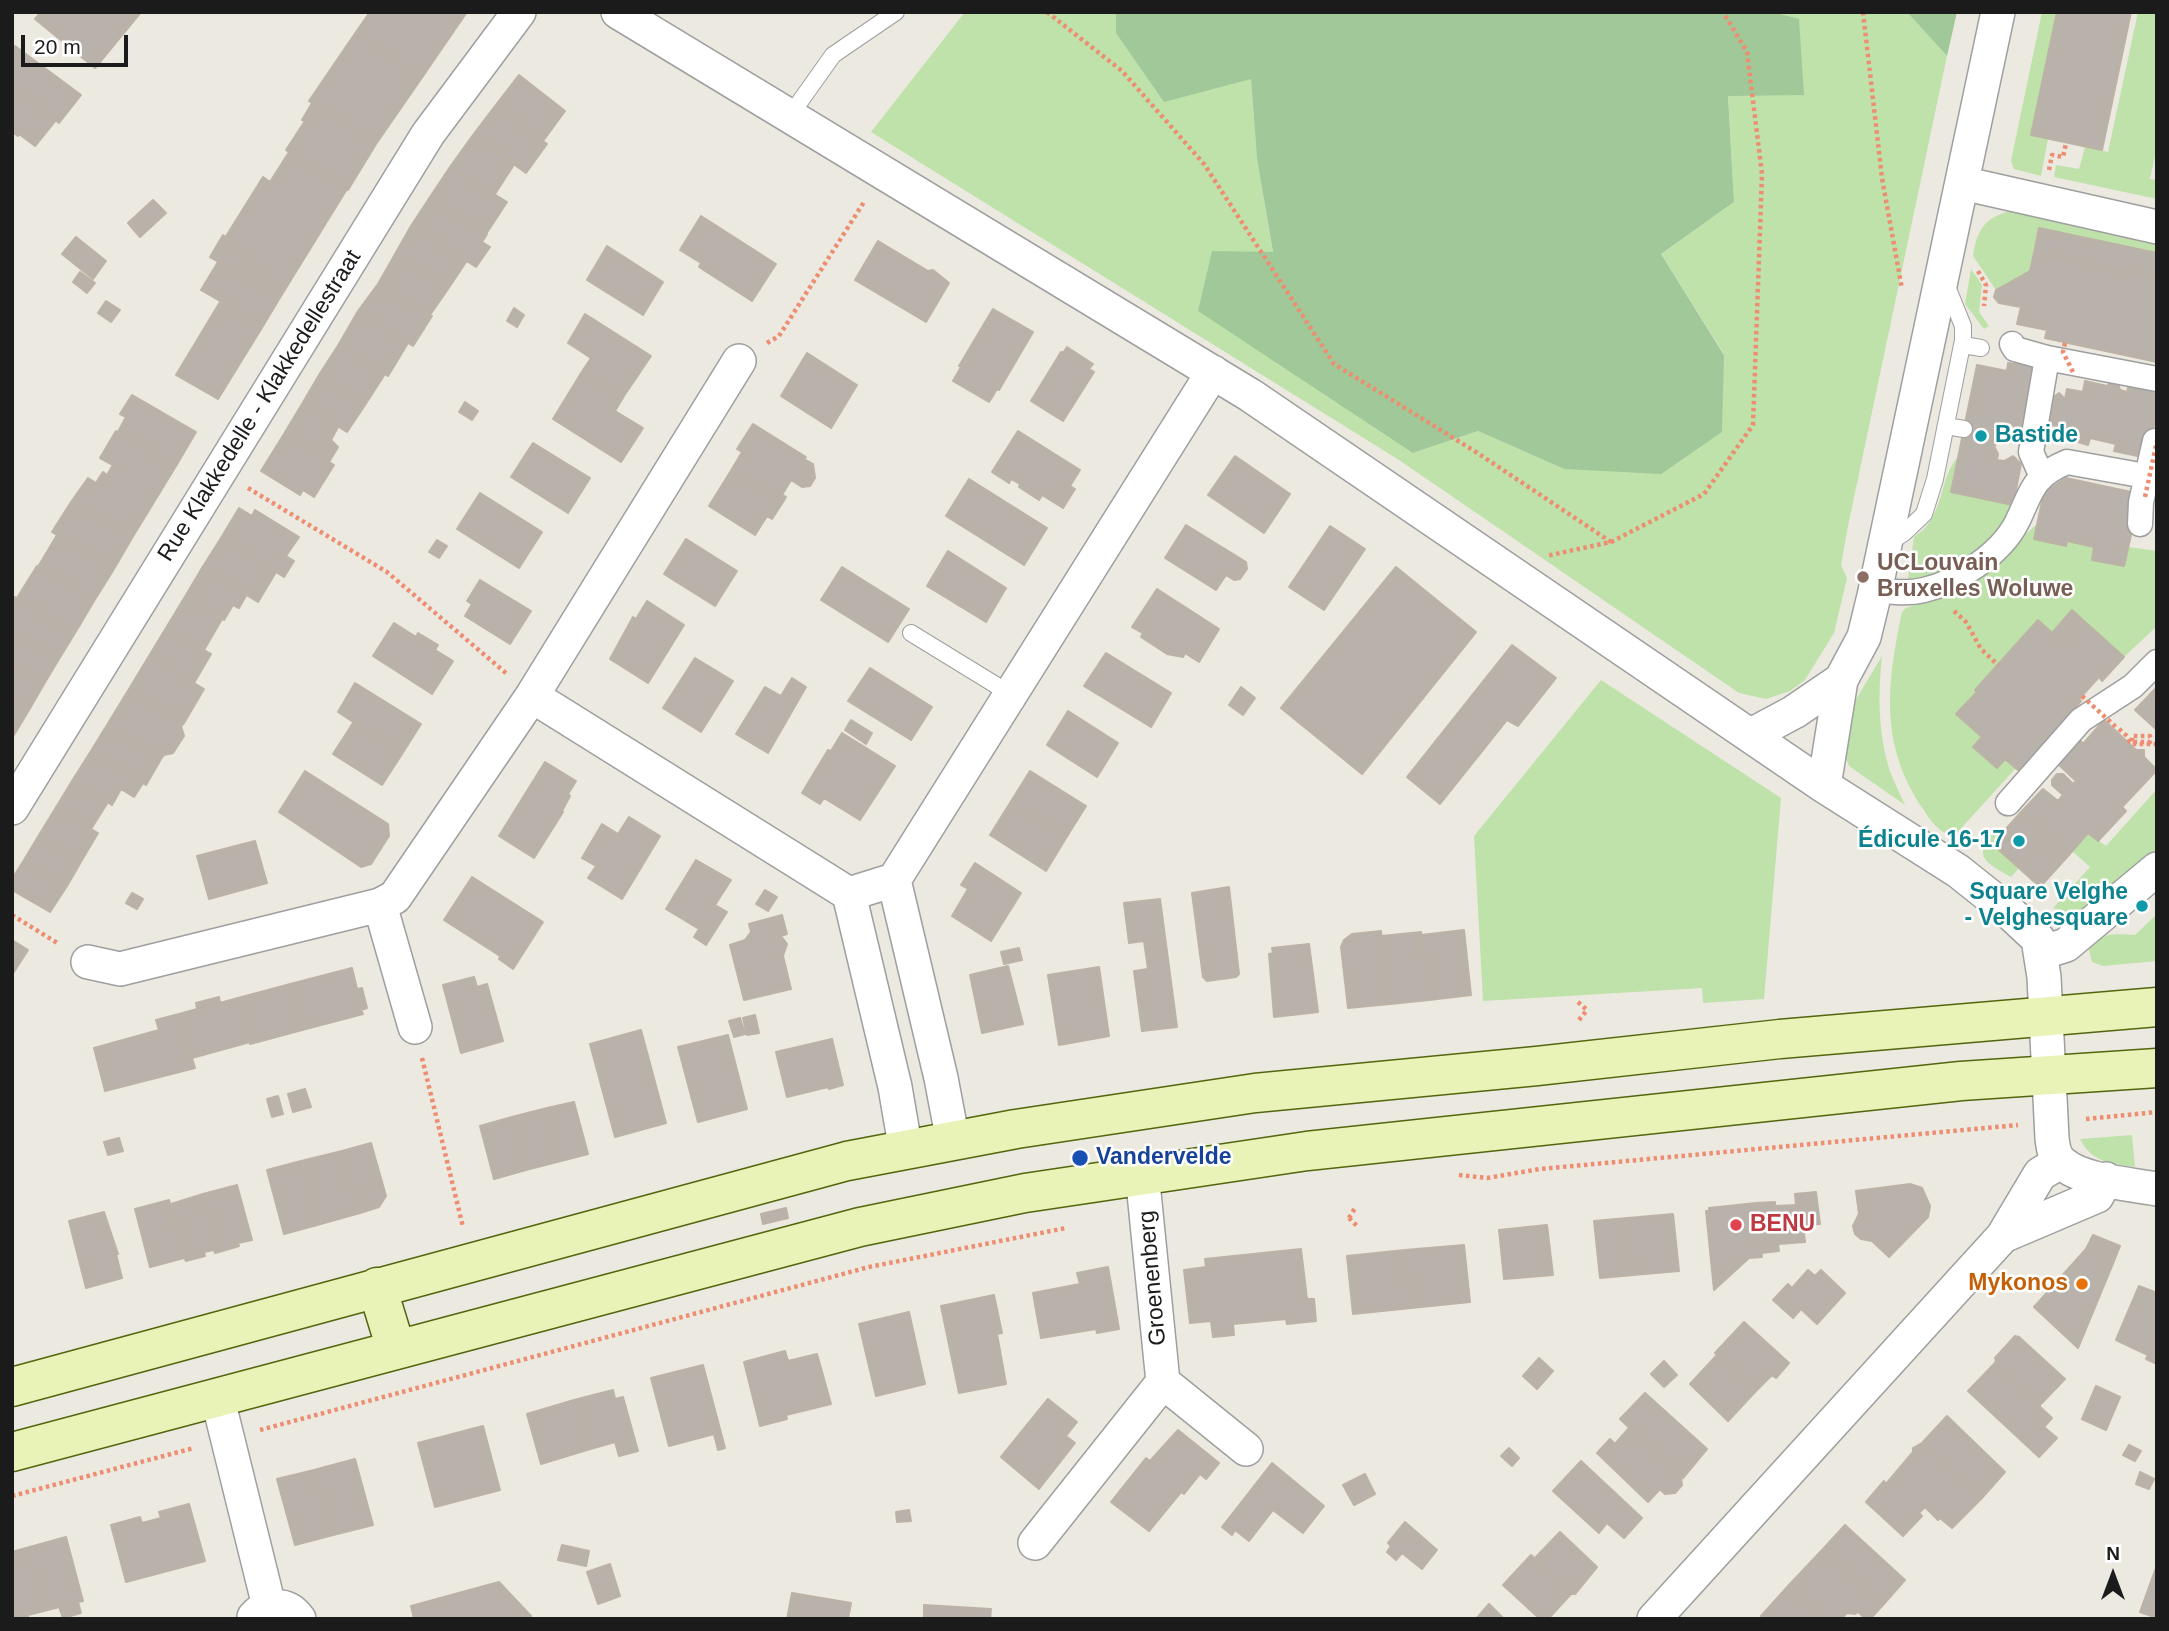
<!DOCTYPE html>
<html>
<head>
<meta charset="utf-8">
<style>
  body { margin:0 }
  #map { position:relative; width:2169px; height:1631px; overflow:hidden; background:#ece9e1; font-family:Helvetica,sans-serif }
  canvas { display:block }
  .frame { position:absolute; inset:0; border:14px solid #1b1b1b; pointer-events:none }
  .north { position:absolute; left:2078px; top:1540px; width:70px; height:70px; -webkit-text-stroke:5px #fff; paint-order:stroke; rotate:0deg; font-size:19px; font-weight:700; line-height:28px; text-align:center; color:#1b1b1b }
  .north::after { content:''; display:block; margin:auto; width:24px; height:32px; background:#1b1b1b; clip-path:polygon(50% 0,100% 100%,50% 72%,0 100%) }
  .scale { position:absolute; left:21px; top:35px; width:107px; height:32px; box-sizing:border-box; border:4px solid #1b1b1b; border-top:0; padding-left:9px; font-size:21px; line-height:24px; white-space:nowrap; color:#1b1b1b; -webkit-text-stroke:5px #fff; paint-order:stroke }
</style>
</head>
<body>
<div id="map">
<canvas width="2169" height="1631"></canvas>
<div class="frame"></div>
<div class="north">N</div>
<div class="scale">20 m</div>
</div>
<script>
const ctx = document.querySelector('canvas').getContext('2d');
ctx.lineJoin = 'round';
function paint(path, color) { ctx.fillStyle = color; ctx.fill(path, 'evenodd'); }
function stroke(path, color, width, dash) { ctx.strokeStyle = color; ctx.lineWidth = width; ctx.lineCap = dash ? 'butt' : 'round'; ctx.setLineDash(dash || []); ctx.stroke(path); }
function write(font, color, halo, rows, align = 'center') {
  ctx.font = font + ' Helvetica,sans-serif'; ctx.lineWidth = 5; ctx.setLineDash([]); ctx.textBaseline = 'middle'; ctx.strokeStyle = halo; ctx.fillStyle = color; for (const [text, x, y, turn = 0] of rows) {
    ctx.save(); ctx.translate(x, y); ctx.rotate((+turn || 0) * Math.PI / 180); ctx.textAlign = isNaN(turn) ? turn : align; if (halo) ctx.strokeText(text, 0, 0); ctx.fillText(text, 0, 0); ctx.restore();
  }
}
paint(new Path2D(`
  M965,12H1116V33L1251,79L1257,159L1273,253L1413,453L1478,431L1564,469L1724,354L1661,254L1734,202L1728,95L1799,20L1772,12H1907L1947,56L1848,526L1841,565L1847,578L1834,633L1805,680L1790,691L1766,699L1739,693L1399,460L871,132Z
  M2042,12H2057L2031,135L2048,139L2041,176L2014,169L2011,161Z
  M2138,12H2157V147L2150,179L2157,180V199L2054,177L2056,165L2079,169L2085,147L2108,152Z
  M2010,211L2157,240V253L2039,228L2030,271L1996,290L1973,256C1977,230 1984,218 2010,211Z
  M1971,269L1982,285L1979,312L1989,326L1984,329L1965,304Z
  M1958,457L1951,492L2013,505L2011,513L1984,548L1948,574L1907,586L1914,537C1946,517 1938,478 1958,457Z
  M2038,523L2066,545L2067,541L2094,547L2092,560L2124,566L2129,547L2157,551V626L2124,657L2072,610L2052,633L2038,621L1975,689L1977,692L1956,713L1982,737L1974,747L1997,767L2005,759L2016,768L1955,835C1940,835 1930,820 1923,809C1879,745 1887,683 1902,612L1906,608L1948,593L1996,560Z
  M1882,656C1878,692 1878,730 1888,765C1892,778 1899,792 1905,805L1849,766L1843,751L1849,711Z
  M1601,680L1781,798L1764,999L1703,1003L1702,988L1483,1001L1474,836Z
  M2157,789V853L2077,915L2053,908L2090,867L2072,851L2088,833L2106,846Z
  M1993,832L1999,837L2019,868L2011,877C1989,864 1971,858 1993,832Z
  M2157,914V961L2103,966L2092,962L2089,950C2097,931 2118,934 2135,935Z
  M2132,1135L2135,1167C2112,1164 2091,1162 2080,1139Z`), '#bfe2ab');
paint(new Path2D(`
  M1116,12H1772L1799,19L1804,95L1728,96L1734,202L1661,254L1724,355L1722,432L1661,474L1564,469L1478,431L1413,453L1198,311L1212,251L1273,252L1257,159L1251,79L1164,102L1116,33Z
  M1907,12H1957L1947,56Z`), '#a1c899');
const building = new Path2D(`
  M41,12H141L95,68L35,19Z
  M370,12H467L421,79L356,32Z
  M2057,12H2131L2102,150L2031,135Z
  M356,32L421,79L376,144L309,101Z
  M15,46L81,95L59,123L12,85V49Z
  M519,75L565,111L543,141L495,106Z
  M12,85L56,120L35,146L19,134L18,136L12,132Z
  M312,103L376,144L348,190L286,150L305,121L302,120Z
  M495,106L547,144L526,173L473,135Z
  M473,135L515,163L495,194L450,167Z
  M289,152L347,189L281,296L257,283L261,276L225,238L263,177L270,182Z
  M450,167L507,202L486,234L430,197Z
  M430,197L487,234L482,242L490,247L476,267L411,226Z
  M153,200L166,213L140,237L128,223Z
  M701,216L776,264L752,301L699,267L701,263L680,250Z
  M411,226L466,262L448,289L394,256Z
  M2039,228L2157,253V278L2034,253Z
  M223,235L261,276L257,283L210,257Z
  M76,237L106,261L93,279L62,254Z
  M878,241L928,271L933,270L949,283L926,322L855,280Z
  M607,246L663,282L643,315L587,280Z
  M2034,253L2157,278V362L2045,338L2047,330L2017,324L2021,307L1999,303L1994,297L1996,290L2030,271Z
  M394,256L448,289L430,315L378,284Z
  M218,262L281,296L263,326L201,290Z
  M80,272L95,283L87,293L73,282Z
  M378,284L432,316L413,346L358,311Z
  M106,301L120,310L111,322L98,313Z
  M220,302L263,326L218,399L176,375Z
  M514,308L524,315L517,327L507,321Z
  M993,309L1033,332L999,390L997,389L989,402L953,381L961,367L959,366Z
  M358,311L408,343L388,376L339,344Z
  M585,314L651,356L624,396L583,370L591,358L568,343Z
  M339,344L385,374L365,405L319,375Z
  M1067,347L1093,364L1089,369L1094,372L1063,421L1031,401L1061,352L1063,353Z
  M807,353L857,385L831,428L781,396Z
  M2016,359L2042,364L2025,426L2017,431L2011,423L2005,422L2004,428L1997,431L2002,440L1994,446L1998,454L1997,460L2004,461L2013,456L2021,464L2013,505L1951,492L1977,365L2007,371L2008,363L2015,364Z
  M583,370L624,396L615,411L643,428L621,462L553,419Z
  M319,375L365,405L347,432L302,404Z
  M2085,381L2107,386L2111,382L2118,383L2120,390L2127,392L2129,384L2157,390V410L2147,458L2114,451L2116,444L2090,438L2088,445L2055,435L2057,426L2049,425L2053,408L2048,401L2059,393L2065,399L2067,389L2083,392Z
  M132,395L196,432L176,466L118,432L126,417L120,414Z
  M465,402L478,411L472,420L459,412Z
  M302,404L338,427L331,440L338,447L329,462L284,434Z
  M753,424L806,457L804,459L813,464L815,478L810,486L802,487L791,480L782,495L786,497L783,502L732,469L742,452L737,449Z
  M116,431L176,466L132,538L71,502L88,478L96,483L103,472L107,475L113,465L100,458Z
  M1018,431L1080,470L1070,486L1075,489L1063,508L1042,495L1039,500L1019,487L1020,484L1011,479L1009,483L992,472Z
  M284,434L334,465L314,497L303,490L300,495L261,471Z
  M533,443L590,478L568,513L511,477Z
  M1235,456L1290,494L1264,533L1208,495Z
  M732,469L783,502L772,519L767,516L755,535L709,506Z
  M2066,478L2131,492L2138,504L2124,566L2092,560L2094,547L2067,541L2066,546L2034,539L2044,492Z
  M969,479L1047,528L1024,565L946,516Z
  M480,493L542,532L519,568L457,529Z
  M71,502L132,538L114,569L52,532Z
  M239,508L252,516L255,510L299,537L286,556L294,561L284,577L221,538Z
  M1186,525L1246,562L1247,569L1240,579L1234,580L1226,575L1216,590L1165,558Z
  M1330,526L1365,549L1324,610L1289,587Z
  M57,535L114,569L94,601L38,567Z
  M221,538L276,572L258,602L202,568Z
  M686,539L737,571L715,606L664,574Z
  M437,540L447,546L439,558L429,552Z
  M948,551L1006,588L986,622L927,586Z
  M37,566L94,601L75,633L17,598Z
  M842,567L909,609L888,642L821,600Z
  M1396,567L1476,632L1362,774L1281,708Z
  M202,568L247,594L239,608L233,605L224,620L186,595Z
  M480,580L531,611L510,644L465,616L472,604L467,601Z
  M1157,589L1219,629L1199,662L1185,653L1183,657L1167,654L1141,637L1143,633L1132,627Z
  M186,595L222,619L204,650L166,628Z
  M15,597L75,633L59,659L12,631V602Z
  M647,601L684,625L648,683L610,659L633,617L636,619Z
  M2072,610L2083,620L2063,643L2052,633Z
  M2038,620L2063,643L2083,620L2124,657L2102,681L2099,677L2079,699L2081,701L2075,708L2079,711L2041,750L2037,748L2039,756L2030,757V766H2022L2018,770L2005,759L1997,768L1973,747L1982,737L1956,714L1977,692L1975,690Z
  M394,623L416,637L418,633L438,645L435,650L453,661L432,694L373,656Z
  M166,628L211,654L194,683L149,656Z
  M12,631L59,659L44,684L12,665Z
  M1512,645L1556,678L1518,726L1507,720L1440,804L1407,777Z
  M1106,653L1171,693L1151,727L1084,686Z
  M149,656L204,689L184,723L129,689Z
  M695,658L733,681L701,732L663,708Z
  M12,665L44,684L29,710L12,700Z
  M870,668L932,707L911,740L848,701Z
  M792,678L806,687L768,753L736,734L765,687L781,696Z
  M355,683L421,724L402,754L338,712Z
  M1241,687L1255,698L1243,715L1229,705Z
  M2157,687V730L2135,710Z
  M129,689L184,723L181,726L184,736L173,753L164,755L161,759L107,725Z
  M12,700L29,710L14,735L12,734Z
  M1068,711L1118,743L1097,777L1047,745Z
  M851,720L872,733L866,744L845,730Z
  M2104,720L2136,750H2144V757L2157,770L2122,807L2126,811L2098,841L2088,833L2068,856L2048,838L2044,839L2034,835L2036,826L2021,812L2043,789L2058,801L2063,795L2052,785V780L2057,774H2063L2073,784L2076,781L2056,762L2078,738L2083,744Z
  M353,723L402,754L382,785L333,754Z
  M107,725L161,759L146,785L91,751Z
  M842,733L895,766L860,820L824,798L820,804L802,793L828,750L831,751Z
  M91,751L143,783L134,797L121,789L112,805L72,781Z
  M545,762L576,781L568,794L570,796L562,811L563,812L534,858L499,836Z
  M305,771L388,824L389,836L371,864L361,867L279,812Z
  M1030,771L1086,806L1066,838L1010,803Z
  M72,781L108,802L91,829L55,809Z
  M1010,803L1066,838L1046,871L990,835Z
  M55,809L98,833L82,860L39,835Z
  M2021,812L2036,826L2034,835L2038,836L2039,844L2019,868L1999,850L1998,838Z
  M629,817L660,836L622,899L588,878L596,866L582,858L602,824L618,834Z
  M39,835L82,860L67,886L24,860Z
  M2038,838H2048L2068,856L2040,887L2019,868L2039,844Z
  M255,841L267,883L209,899L197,856Z
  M24,860L67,886L50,912L12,890V879Z
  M696,860L731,880L715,905L727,912L706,945L694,937L699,929L666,909Z
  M975,863L1021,893L991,941L952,916L968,889L961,885Z
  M472,877L543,922L513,969L499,959L500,956L444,920Z
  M1229,887L1239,974L1236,977L1207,981L1203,977L1192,893Z
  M765,890L777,897L768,911L756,904Z
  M132,893L143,899L137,909L126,903Z
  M1160,899L1177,1027L1142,1031L1134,971L1148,969L1144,941L1129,943L1124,903Z
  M782,915L787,934L781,936L787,944L783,956L791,989L744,1000L730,945L745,940L751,932L749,924Z
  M1464,930L1471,995L1429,1000L1421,935Z
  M1381,931L1390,1004L1348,1008L1341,947L1344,940L1352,934Z
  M1421,932L1429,1000L1390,1004L1382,936Z
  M12,940L28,950L12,975Z
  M1309,944L1318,1012L1274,1017L1269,954L1273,953L1272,948Z
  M1019,948L1022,960L1004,964L1001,952Z
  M1008,966L1023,1024L982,1033L970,975Z
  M1099,967L1109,1036L1059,1045L1048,975Z
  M352,968L357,989L362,988L367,1008L361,1010L363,1014L306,1029L294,983Z
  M474,977L477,987L487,984L503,1041L461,1053L443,985Z
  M294,983L306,1029L250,1044L238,998Z
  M219,997L220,1003L238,998L250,1042L192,1058L179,1014L197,1009L196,1003Z
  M179,1014L195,1068L105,1091L94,1048L159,1030L156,1020Z
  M755,1015L759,1033L747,1035L743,1018Z
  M740,1018L745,1034L734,1037L729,1021Z
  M641,1030L666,1123L615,1137L590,1044Z
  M728,1035L747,1109L698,1122L678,1047Z
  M832,1039L843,1085L829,1089L828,1087L787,1097L776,1052Z
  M305,1089L311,1107L293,1112L288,1094Z
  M278,1096L283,1114L272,1117L267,1099Z
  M574,1102L588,1154L557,1162L543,1109Z
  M543,1109L557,1162L526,1170L512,1117Z
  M512,1117L526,1170L494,1179L480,1126Z
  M119,1138L123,1151L108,1155L104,1142Z
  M371,1143L386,1196L379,1207L360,1213L342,1151Z
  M342,1151L360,1213L317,1225L301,1161Z
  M301,1161L317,1225L284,1234L267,1170Z
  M1910,1184L1922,1188L1930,1206L1928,1217L1889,1257L1872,1241L1861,1239L1855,1234L1853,1226L1859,1214L1856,1191Z
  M237,1185L252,1240L238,1243L239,1246L219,1252L203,1194Z
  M1816,1192L1820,1224L1803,1225L1805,1242L1778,1244L1779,1251L1762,1253L1756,1203L1775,1202V1206L1796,1205L1795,1194Z
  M203,1194L219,1252L215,1253L214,1250L204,1252L205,1256L186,1261L171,1204Z
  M169,1200L186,1261L184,1258L150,1267L135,1209Z
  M1756,1203L1762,1257L1749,1258L1714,1290L1706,1211H1709V1208Z
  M786,1208L788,1218L763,1224L761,1214Z
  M104,1212L118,1254H116L122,1278L86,1288L69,1221Z
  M1673,1214L1679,1271L1633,1275L1628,1218Z
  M1628,1218L1633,1275L1600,1278L1594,1221Z
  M1547,1225L1553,1275L1504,1279L1499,1230Z
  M2093,1235L2120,1246L2114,1261L2086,1249Z
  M1464,1245L1470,1302L1411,1308L1405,1250Z
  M1301,1249L1307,1299H1314L1316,1321L1287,1324L1286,1319L1233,1324L1234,1335L1213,1337L1211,1321L1190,1323L1184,1270L1206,1267L1205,1259Z
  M2086,1249L2114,1261L2078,1348L2034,1307Z
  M1405,1250L1411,1308L1353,1314L1347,1256Z
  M1108,1267L1119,1329L1097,1333L1096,1329L1041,1338L1033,1293L1080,1284L1077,1273Z
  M1808,1270L1815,1276L1821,1270L1845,1293L1817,1324L1801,1309L1793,1318L1773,1300L1788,1284L1792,1288Z
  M2139,1286L2157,1293V1334L2148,1355L2116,1340Z
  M994,1295L1002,1333L997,1334L1006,1384L959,1393L941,1306Z
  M909,1312L925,1384L876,1396L859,1324Z
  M1744,1322L1789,1363L1776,1378L1772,1375L1756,1391L1715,1353Z
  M2157,1334V1364L2146,1359Z
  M2015,1336L2019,1337L2065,1379L2039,1406L1994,1364L1996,1361L1995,1358Z
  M785,1351L788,1361L817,1354L831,1404L786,1415L787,1419L760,1426L744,1362Z
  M1717,1355L1756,1391L1728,1421L1690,1384Z
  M1539,1358L1553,1371L1537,1389L1523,1376Z
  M1664,1361L1677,1375L1664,1387L1651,1374Z
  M1994,1364L2052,1418L2044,1427L2057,1438L2039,1457L1968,1391Z
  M703,1365L725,1448L718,1450L714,1434L669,1446L651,1378Z
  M2096,1386L2120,1397L2106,1430L2082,1419Z
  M613,1390L615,1399L623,1397L638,1451L619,1456L615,1442L587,1450L574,1400Z
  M1645,1393L1707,1449L1683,1478L1620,1419Z
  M1048,1399L1077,1422L1066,1436L1075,1443L1039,1489L1001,1457Z
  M574,1400L587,1450L541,1464L527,1414Z
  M1947,1416L2005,1472L1981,1499L1922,1443Z
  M483,1426L500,1490L435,1507L418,1443Z
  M1629,1428L1681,1476L1682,1485L1675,1493L1665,1494L1660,1489L1648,1502L1597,1453L1610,1439L1615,1444Z
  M1178,1430L1219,1463L1206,1479L1200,1474L1184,1494L1181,1492L1149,1531L1111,1502L1146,1458L1150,1461Z
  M1922,1443L1981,1499L1952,1528L1940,1518L1938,1520L1925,1507L1919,1513L1922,1516L1903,1536L1866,1502L1884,1481L1886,1484L1913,1452V1448Z
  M2129,1445L2141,1451L2135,1461L2123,1455Z
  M1509,1448L1519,1458L1512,1466L1501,1456Z
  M355,1459L373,1525L333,1535L314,1470Z
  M1581,1461L1642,1518L1624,1538L1607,1523L1599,1533L1553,1491Z
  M1272,1463L1324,1506L1303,1533L1273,1510L1249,1541L1235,1530L1232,1535L1222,1527Z
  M314,1470L333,1535L295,1545L277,1479Z
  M2140,1472L2154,1479L2149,1489L2136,1484Z
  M1365,1474L1375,1494L1354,1505L1343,1485Z
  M189,1504L205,1561L126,1582L111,1525L140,1517L142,1523L161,1518L159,1512Z
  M909,1510L911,1521L897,1522L896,1512Z
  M1405,1522L1437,1550L1422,1569L1402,1553L1396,1560L1387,1552L1391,1546L1388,1543Z
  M1845,1525L1905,1580L1883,1605L1823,1549Z
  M1560,1532L1597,1567L1575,1594H1571L1534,1559Z
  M66,1537L83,1601L78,1602L81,1613L63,1618L59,1607L44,1611L26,1548Z
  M562,1545L589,1551L586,1566L558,1560Z
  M26,1548L44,1611L28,1615V1619H12V1552Z
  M1823,1549L1883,1605L1870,1619H1866L1858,1612L1855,1614L1847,1613L1841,1619H1824L1789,1585Z
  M1531,1555L1571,1594L1548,1619H1540L1503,1585Z
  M610,1564L620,1596L598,1604L587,1572Z
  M2157,1565V1618L2140,1612Z
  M499,1582L531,1616L529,1619H414L411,1606Z
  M1789,1585L1824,1619H1763L1761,1616Z
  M792,1593L851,1603L848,1619H787Z
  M1489,1604L1504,1619H1476Z
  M924,1605L991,1609L990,1619H924Z`);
paint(building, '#b8b2ab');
stroke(building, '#bcb2a5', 2);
const service = new Path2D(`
  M789,117L833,55L896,12
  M1963,345L1981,348
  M1946,426L1964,429
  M1887,544L1904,533L1924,514L1935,479L1963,340V326L1946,284
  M911,633L1012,695`);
const pedestrian = new Path2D(`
  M2012,344L2015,349L2047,358L2031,452L2042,477
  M2047,358L2157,379
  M2140,524L2141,502L2155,441
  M1875,590C1892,592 1908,594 1924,590C1958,582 2001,554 2017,522C2032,492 2031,477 2067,462L2157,478
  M2008,803L2081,720L2133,686L2157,662`);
const minor = new Path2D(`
  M618,12L1250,395L1824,786L1958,871L2007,910L2038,939L2044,977L2052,1138C2053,1147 2054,1157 2062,1163C2082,1181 2130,1184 2157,1189
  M1962,183L2157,227
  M532,696L849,894
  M1751,735L1794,712L1841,680
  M1824,786L1841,680L1864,637L1874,596L1998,12
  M12,808L428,134L519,12
  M894,880L941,1078L953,1141
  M849,894L894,880L1213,372
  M849,894L895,1087L906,1151
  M380,905L395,897L532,696L739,361
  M2041,953L2066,945L2157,869
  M88,962L120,969L380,905L415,1027
  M2003,1236L2097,1196L2106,1179
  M1163,1382L1246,1449
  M217,1396L269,1606
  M1035,1543L1163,1382L1142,1173
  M254,1617C267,1603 287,1602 299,1619
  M1654,1619L2003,1236L2040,1174L2060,1162`);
const secondary = new Path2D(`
  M377,1287L396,1349
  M12,1387L847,1161L1016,1129L1255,1093L1537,1066L1780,1039L2157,1007
  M12,1452L860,1227L1025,1193L1307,1151L1961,1081L2157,1068`);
stroke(service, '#9f9f9f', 18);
stroke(pedestrian, '#9f9f9f', 27);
stroke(minor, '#9f9f9f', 36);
stroke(secondary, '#52660e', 41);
stroke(new Path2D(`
  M1047,12L1122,71L1204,164L1334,364L1476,452L1611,542L1546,556
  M1863,12L1882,178L1902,289
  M2049,170L2052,155L2063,157L2066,143
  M1978,271L1986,285L1984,306
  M767,343L779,336L864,202
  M248,488L387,572L507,674
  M1611,542L1704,494L1753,425L1762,174L1747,52L1723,12
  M1954,611L1966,622L1981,649L1998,665
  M2119,729L2127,736L2130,742H2150V736H2132V744H2157
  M12,915L59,944
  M1578,1002L1587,1010
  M1579,1020L1587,1010
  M422,1058L463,1227
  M2086,1119L2157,1112
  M1459,1175L1487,1178L1540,1169L2018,1125
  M1349,1218L1355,1208
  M1349,1218L1357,1226
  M260,1430L869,1267L1066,1228
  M12,1496L194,1448`), '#ed8d71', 4.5, [3.5, 3.5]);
stroke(service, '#fff', 16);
stroke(pedestrian, '#fff', 24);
stroke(minor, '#fff', 33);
stroke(secondary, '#e9f3b8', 38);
stroke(new Path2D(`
  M2065,343L2063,352L2074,374
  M2145,497L2157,441
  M2082,696L2116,727`), '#ed8d71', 4.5, [3.5, 3.5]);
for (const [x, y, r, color] of [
  [1981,436,7,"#0f9aa8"],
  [1863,577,7,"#8d6e63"],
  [2019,841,7,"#0f9aa8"],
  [2142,906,7,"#0f9aa8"],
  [1080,1158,9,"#1a4fb4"],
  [1736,1225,7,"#e0444e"],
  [2082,1284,7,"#e8710a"]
]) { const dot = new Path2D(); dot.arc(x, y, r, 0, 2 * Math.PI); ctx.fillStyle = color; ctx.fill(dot); stroke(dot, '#fff', 2.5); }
write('23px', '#1b1b1b', '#fff', [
  ["Rue Klakkedelle - Klakkedellestraat",260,406,-58],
  ["Groenenberg",1153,1278,-95]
]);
write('bold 23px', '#0d838f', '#fff', [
  ["Bastide",1995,436,"left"],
  ["Édicule 16-17",2005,841],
  ["Square Velghe",2128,893],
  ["- Velghesquare",2128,919]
], 'right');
write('bold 23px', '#785e54', '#fff', [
  ["UCLouvain",1877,564],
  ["Bruxelles Woluwe",1877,590]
], 'left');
write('bold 23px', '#164399', '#fff', [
  ["Vandervelde",1096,1158]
], 'left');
write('bold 23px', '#be3a42', '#fff', [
  ["BENU",1750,1225]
], 'left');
write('bold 23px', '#c56008', '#fff', [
  ["Mykonos",2068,1284]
], 'right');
</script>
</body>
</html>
